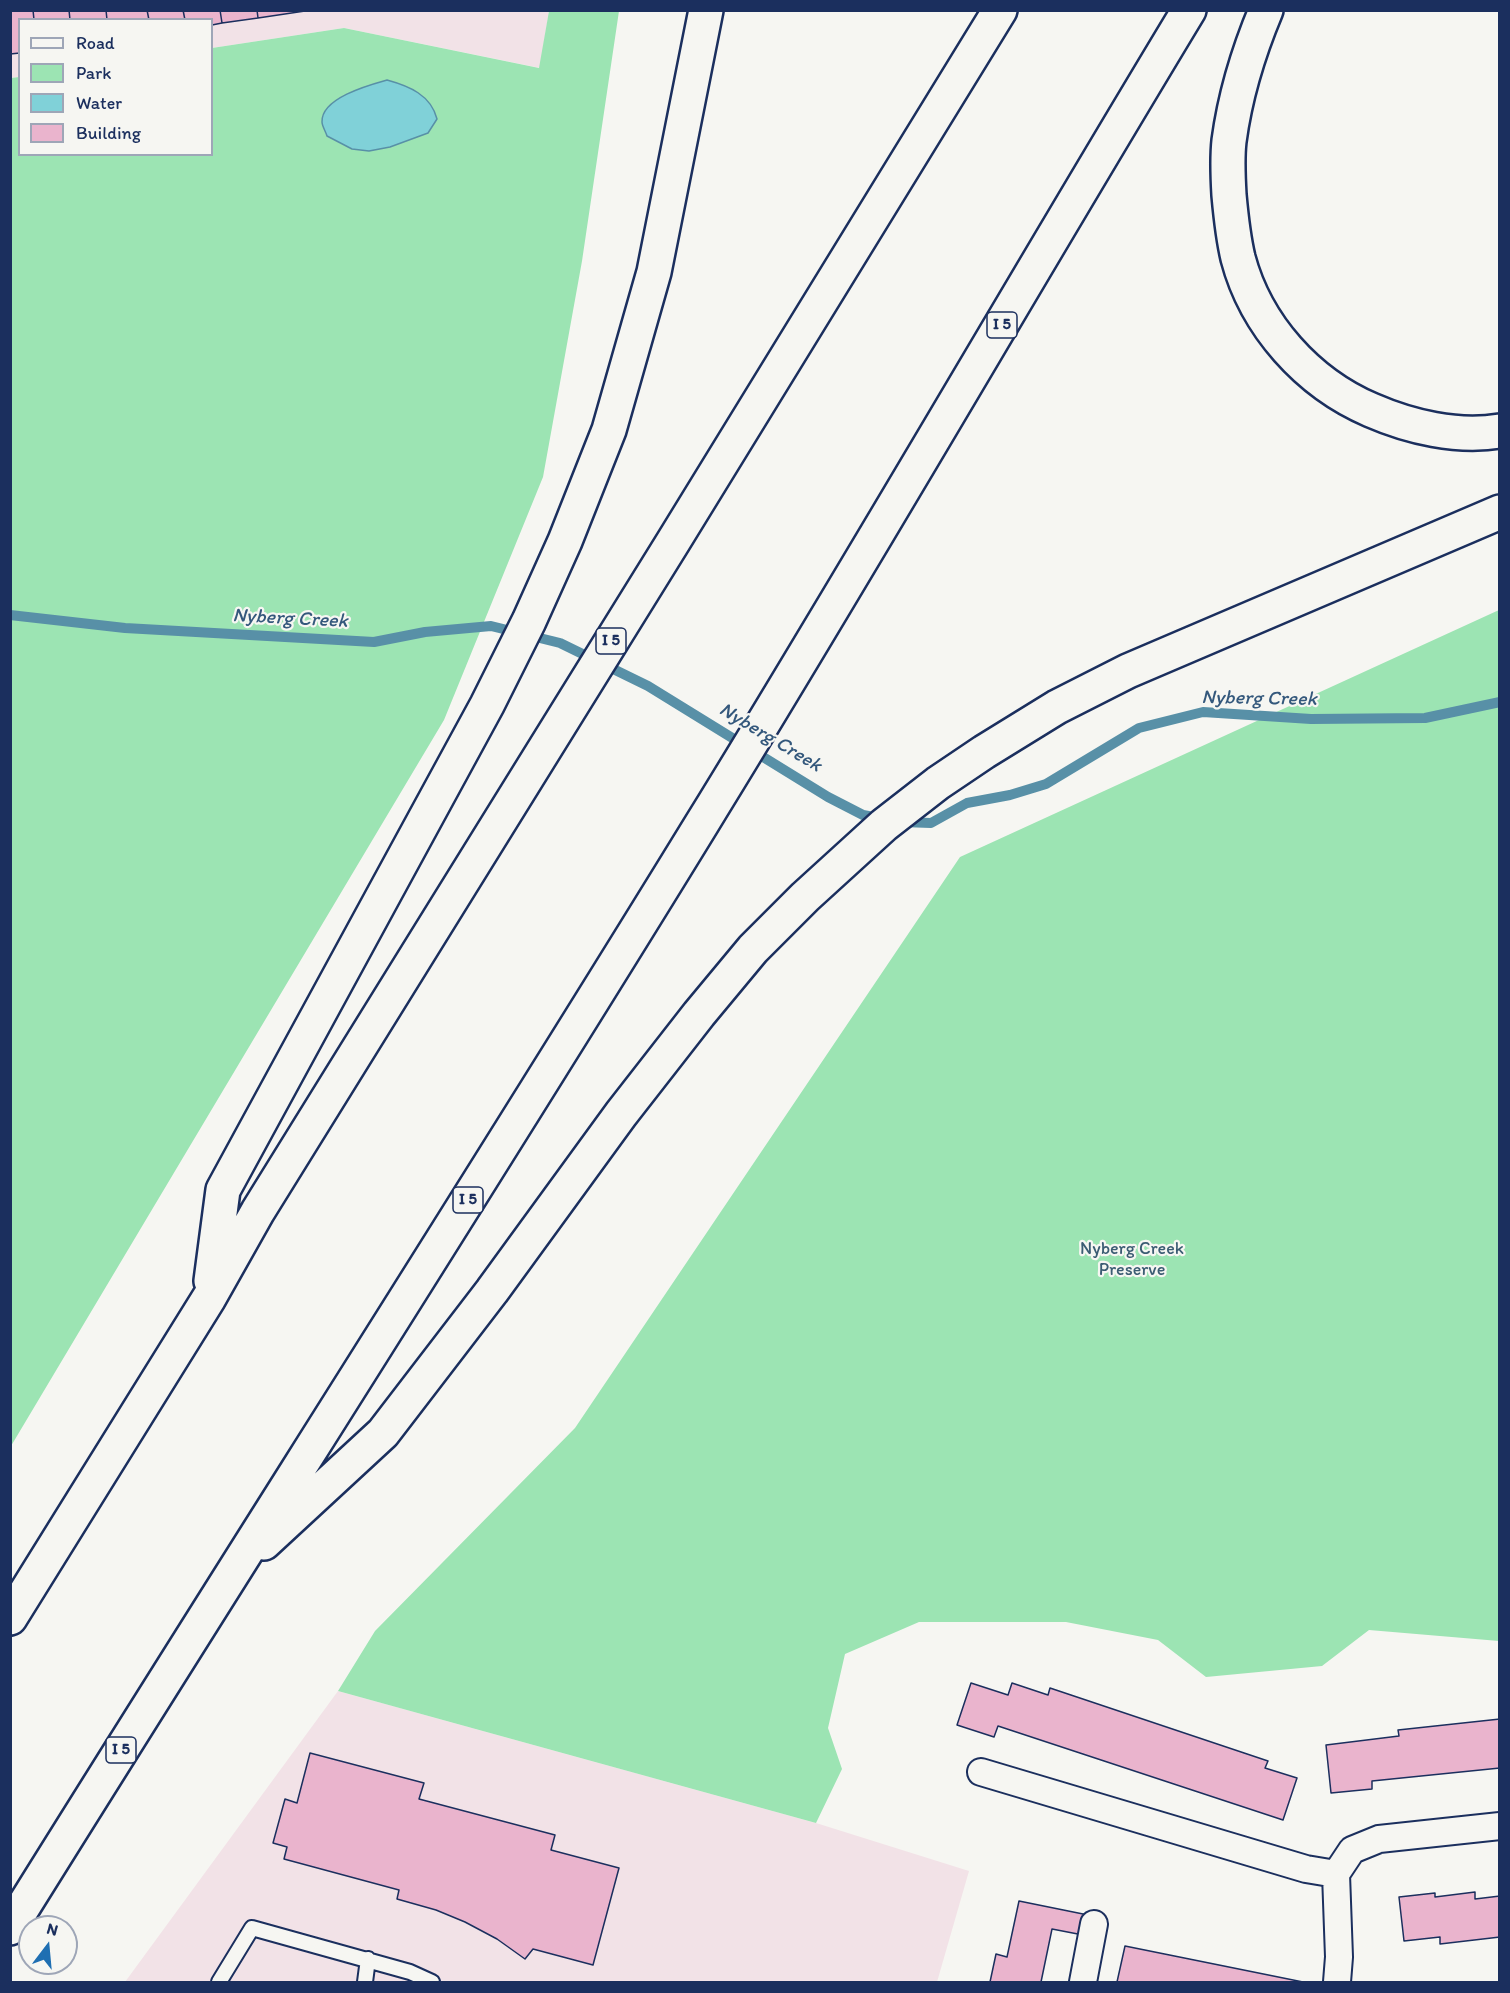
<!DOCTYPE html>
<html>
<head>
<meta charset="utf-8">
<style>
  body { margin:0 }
  #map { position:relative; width:1510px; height:1993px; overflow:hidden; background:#f6f6f2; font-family:Itim,sans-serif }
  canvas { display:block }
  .frame { position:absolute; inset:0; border:12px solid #1b2f5e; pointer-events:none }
  .legend { position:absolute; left:18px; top:18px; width:195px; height:138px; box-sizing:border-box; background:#f6f6f2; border:2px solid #9ea6b7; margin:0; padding:8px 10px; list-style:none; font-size:18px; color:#1b2f5e }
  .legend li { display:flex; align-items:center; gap:12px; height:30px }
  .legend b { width:30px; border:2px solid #9ea6b7 }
  .north { position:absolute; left:18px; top:1915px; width:60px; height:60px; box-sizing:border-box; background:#f6f6f2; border:2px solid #9ea6b7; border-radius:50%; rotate:16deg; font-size:16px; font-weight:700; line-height:24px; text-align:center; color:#1b2f5e }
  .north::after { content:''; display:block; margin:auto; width:21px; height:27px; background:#1f6fb2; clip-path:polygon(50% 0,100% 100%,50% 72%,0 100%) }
</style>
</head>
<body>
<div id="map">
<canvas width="1510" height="1993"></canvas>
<div class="frame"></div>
<ul class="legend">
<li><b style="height:8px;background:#f6f6f2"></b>Road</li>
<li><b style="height:16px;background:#9ce4b3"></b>Park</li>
<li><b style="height:16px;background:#80d1d8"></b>Water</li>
<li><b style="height:16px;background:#eab4cd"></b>Building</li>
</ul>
<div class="north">N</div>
</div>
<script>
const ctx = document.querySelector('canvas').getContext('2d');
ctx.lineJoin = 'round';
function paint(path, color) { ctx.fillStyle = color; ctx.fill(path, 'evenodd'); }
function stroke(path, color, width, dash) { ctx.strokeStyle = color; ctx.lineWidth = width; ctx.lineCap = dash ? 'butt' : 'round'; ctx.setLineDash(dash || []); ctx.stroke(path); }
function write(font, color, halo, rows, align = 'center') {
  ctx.font = font + ' Itim,sans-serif'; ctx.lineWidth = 4.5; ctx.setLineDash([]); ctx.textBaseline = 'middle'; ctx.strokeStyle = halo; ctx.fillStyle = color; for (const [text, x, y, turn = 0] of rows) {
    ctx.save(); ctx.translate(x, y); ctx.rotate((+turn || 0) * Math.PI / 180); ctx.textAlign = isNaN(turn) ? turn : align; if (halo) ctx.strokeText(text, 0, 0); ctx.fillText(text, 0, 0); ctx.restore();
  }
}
paint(new Path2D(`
  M11,11H549L540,68L344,28L212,48V20H20L19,77L11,78Z
  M338,1691L816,1823L969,1871L937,1982H125Z`), '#f2e2e7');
paint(new Path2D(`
  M549,11H619L582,261L543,477L444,720L11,1446V78L19,77L20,154H212V48L344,28L539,68Z
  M1499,610V1641L1369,1630L1322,1666L1206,1677L1158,1640L1066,1622H919L845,1654L828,1728L842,1769L816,1823L338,1691L375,1631L575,1428L960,857Z`), '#9ce4b3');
const water = new Path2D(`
  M387,80C409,86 431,95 437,119L428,133L390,147L369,151L352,149L327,136C326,132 322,126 322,122C321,98 369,85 387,80Z`);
paint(water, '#80d1d8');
stroke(water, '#5890a7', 1.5);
stroke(new Path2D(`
  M10,615L125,628L374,642L425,632L491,626L560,643L648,686L828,797L863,815L884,819
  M902,822L931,823L967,803L1010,795L1046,784L1139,728L1203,712L1311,719L1425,718L1500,702`), '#5890a7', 10);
const building = new Path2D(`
  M10,10H33L34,20H20V53L10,54Z
  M33,10H69L70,20H34Z
  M69,10H106L107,20H70Z
  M106,10H147L149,20H107Z
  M147,10H183L185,20H149Z
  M183,10H220L222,23L212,25V20H185Z
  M220,10H257L258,18L222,23Z
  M257,10H305V11L258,18Z
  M971,1683L1008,1695L1012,1683L1048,1695L1050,1688L1268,1761L1265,1768L1297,1778L1283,1820L998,1726L994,1737L957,1725Z
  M1500,1719V1768L1372,1781V1789L1331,1793L1326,1745L1399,1736L1398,1730Z
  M310,1753L424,1783L419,1799L555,1835L551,1850L619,1868L593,1965L533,1949L525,1959L497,1939L465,1922L436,1910L397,1899L399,1890L284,1859L287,1847L273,1843L285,1799L297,1803Z
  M1475,1892V1899L1500,1896V1937L1440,1944V1937L1404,1941L1399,1897L1435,1893V1897Z
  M1019,1901L1088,1915L1083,1935L1052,1929L1041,1982H990L996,1954L1007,1957Z
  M1125,1946L1303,1982H1117Z`);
paint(building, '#eab4cd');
stroke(building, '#1b2f5e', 1.5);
const lane = new Path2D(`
  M219,1982L252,1928L410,1972L432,1982
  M365,1982L368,1959`);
const street = new Path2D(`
  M981,1772L1306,1869L1336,1874
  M1083,1982L1094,1924
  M1337,1982L1339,1957L1336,1874L1352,1850L1379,1839L1500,1826`);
const highway = new Path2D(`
  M1266,10C1248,53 1235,96 1229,141C1227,159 1228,178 1229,195C1231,217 1233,237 1238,258C1256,326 1308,383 1371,410C1410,427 1457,438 1500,431
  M211,1281L223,1190L487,705L529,621L565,541L609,430L654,272L706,10
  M264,1543L383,1433L492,1291L621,1114L699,1014L753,949L805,897L884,825L938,783L984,752L1057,707L1128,671L1500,512
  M10,1618L209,1298L258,1211L673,542L1000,10
  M10,1928C239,1560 474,1195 701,825C867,556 1025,281 1189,10`);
stroke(lane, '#1b2f5e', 18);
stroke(street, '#1b2f5e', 30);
stroke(highway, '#1b2f5e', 38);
stroke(lane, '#f6f6f2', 14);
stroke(street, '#f6f6f2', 26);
stroke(highway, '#f6f6f2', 33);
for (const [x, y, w] of [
  [1002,325,30],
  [611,641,30],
  [468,1200,30],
  [121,1750,30]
]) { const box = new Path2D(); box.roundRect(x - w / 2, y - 13, w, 26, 4.5); ctx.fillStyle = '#f6f6f2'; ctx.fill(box); stroke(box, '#1b2f5e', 1.5); }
write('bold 16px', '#1b2f5e', null, [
  ["I 5",1002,325],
  ["I 5",611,641],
  ["I 5",468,1200],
  ["I 5",121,1750]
]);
write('18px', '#3b5c73', '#f6f6f2', [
  ["Nyberg Creek",1132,1249],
  ["Preserve",1132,1270]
]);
write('italic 20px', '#34587c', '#f6f6f2', [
  ["Nyberg Creek",290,619,3],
  ["Nyberg Creek",1259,699,1],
  ["Nyberg Creek",770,738,31]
]);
</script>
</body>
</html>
